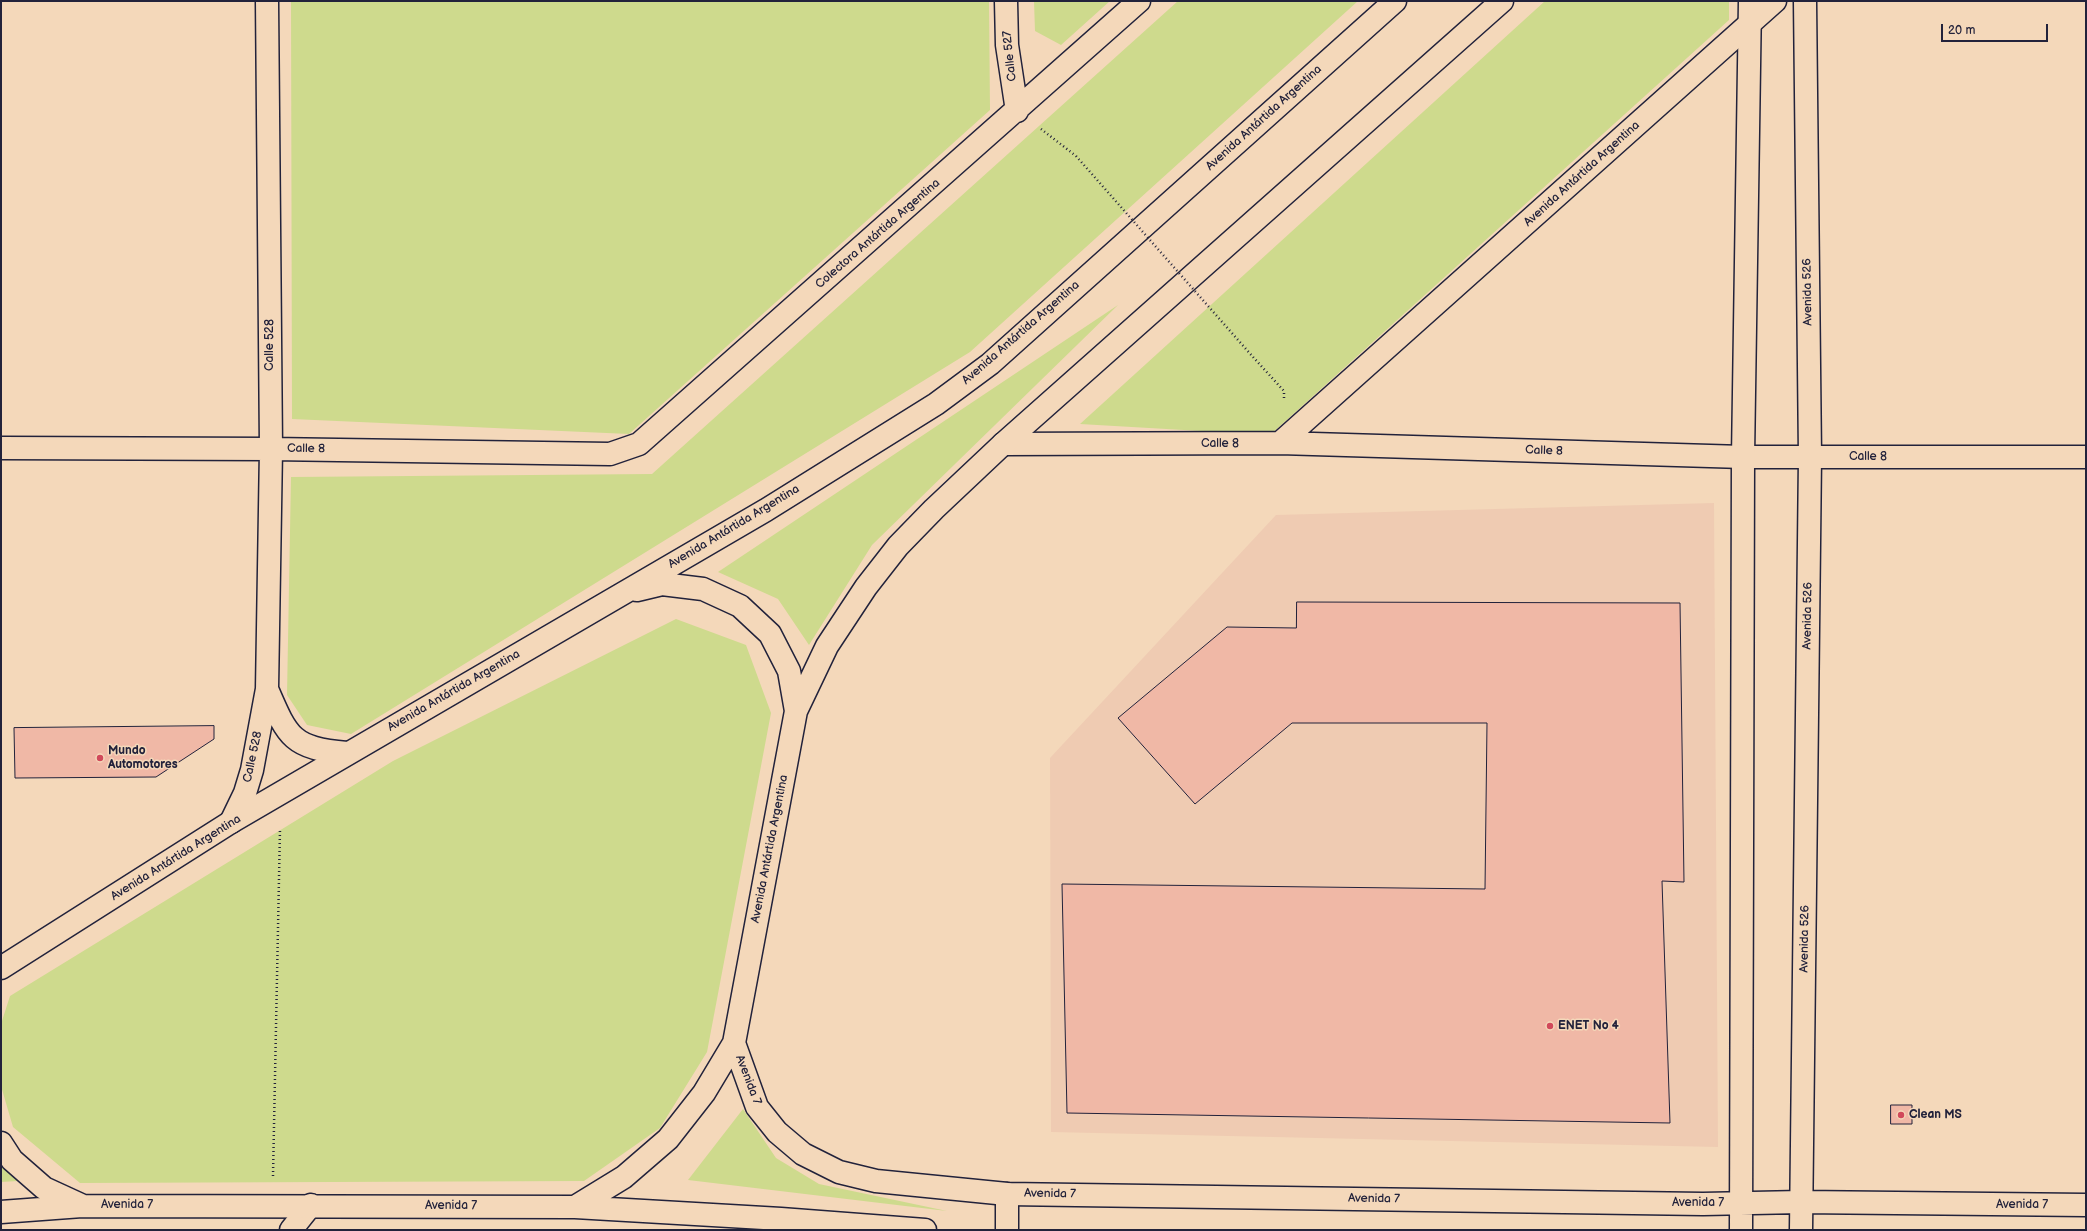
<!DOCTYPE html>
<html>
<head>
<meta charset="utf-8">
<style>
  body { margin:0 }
  #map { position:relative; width:2087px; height:1231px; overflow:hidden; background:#f4d8ba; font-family:"Balsamiq Sans",sans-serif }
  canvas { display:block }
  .frame { position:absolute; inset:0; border:2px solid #22223b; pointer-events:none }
  .scale { position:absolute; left:1941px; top:24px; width:107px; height:18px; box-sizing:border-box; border:2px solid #22223b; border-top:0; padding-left:5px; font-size:12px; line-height:14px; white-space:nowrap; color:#22223b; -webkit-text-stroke:3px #f4d8ba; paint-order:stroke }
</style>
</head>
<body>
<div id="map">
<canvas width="2087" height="1231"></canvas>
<div class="frame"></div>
<div class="scale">20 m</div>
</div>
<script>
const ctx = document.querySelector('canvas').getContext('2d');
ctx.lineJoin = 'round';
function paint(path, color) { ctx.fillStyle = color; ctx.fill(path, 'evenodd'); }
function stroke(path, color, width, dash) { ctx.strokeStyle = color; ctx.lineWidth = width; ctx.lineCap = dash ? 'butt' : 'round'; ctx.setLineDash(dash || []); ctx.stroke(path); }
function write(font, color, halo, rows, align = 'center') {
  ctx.font = font + ' "Balsamiq Sans",sans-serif'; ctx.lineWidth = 3; ctx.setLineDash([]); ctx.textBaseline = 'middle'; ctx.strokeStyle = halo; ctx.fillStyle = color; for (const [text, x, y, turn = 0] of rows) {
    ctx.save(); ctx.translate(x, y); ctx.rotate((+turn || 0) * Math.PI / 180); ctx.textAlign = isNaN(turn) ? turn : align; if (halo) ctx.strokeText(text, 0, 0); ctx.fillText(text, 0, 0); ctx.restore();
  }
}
paint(new Path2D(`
  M1714,503L1718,1147L1051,1132L1050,758L1276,515Z`), '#efcbb2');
paint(new Path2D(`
  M291,1H989L990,110L629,434L292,419Z
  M1034,1H1110L1061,45L1035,31Z
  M1178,1H1358L970,352L351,734L307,725L287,695L291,477L652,474Z
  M1545,1H1729V20L1270,435L1080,424Z
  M1118,305L872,545L809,645L778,599L718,572Z
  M676,619L746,645L771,713L707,1052L660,1128L584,1181L80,1183L13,1127L1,1086V1024L10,996L393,761Z
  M743,1109L776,1158L819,1184L947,1211L688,1180Z
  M1,1165L18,1181L1,1182Z`), '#ceda8d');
const building = new Path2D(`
  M1297,602L1680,603L1684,882L1662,881L1670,1123L1067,1113L1062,884L1485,889L1487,723H1292L1195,804L1118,718L1227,627L1296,628Z
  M214,726V739L156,777L15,778L14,728Z
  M1891,1105H1912V1124H1891Z`);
paint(building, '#f0b8a6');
stroke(building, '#22223b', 1);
const minor = new Path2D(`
  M1006,1L1007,45L1017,111
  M1280,443L1775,1
  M1003,444L1280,443L1743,457H2086
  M1,448L271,449L610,454L639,444L1139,1
  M267,689C288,738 292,748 347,753
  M231,822L245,793L252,770L267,689L271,449L267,1
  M1007,1194V1230
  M291,1230L311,1205`);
const major = new Path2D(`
  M637,590L662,584L703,589L740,606L770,634L789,671L796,711
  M1,968L231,822L766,510L936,404L990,364L1395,1
  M734,1043L757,1107L777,1132L803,1154L839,1172L876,1181L1007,1194L1703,1204L1801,1202L2086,1205
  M1,1143L12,1160L44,1188L81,1205
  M575,1207L624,1177L668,1139L704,1093L734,1043L796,711L827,646L866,587L898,546L934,509L1003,444L1502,1
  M1,1212L82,1206L575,1207L781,1219L925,1230
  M1741,1230L1743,457L1750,1
  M1801,1230L1810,457L1805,1`);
stroke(minor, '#22223b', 25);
stroke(major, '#22223b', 25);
stroke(new Path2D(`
  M1041,129L1076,156
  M1253,357L1284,391V399
  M273,1176L280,829`), '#22223b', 2.5, [1, 3]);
stroke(minor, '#f4d8ba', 22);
stroke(major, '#f4d8ba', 22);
stroke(new Path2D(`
  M1076,156L1253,357`), '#22223b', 2.5, [1, 3]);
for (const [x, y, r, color] of [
  [100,758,4,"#d1495b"],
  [1550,1026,4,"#d1495b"],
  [1901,1115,4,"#d1495b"]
]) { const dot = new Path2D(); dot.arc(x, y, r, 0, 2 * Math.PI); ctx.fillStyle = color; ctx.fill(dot); stroke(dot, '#f4d8ba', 1.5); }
write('12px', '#22223b', '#f4d8ba', [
  ["Calle 527",1010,56,-96],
  ["Avenida Antártida Argentina",1264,118,-42],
  ["Avenida Antártida Argentina",1582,174,-42],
  ["Colectora Antártida Argentina",878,234,-41],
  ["Avenida 526",1808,292,-91],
  ["Avenida Antártida Argentina",1021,333,-41],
  ["Calle 528",270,345,-90],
  ["Calle 8",1220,444],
  ["Calle 8",306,449,1],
  ["Calle 8",1544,451,2],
  ["Calle 8",1868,457],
  ["Avenida Antártida Argentina",734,527,-31],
  ["Avenida 526",1808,616,-89],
  ["Avenida Antártida Argentina",454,691,-30],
  ["Calle 528",253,757,-78],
  ["Avenida Antártida Argentina",770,849,-79],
  ["Avenida Antártida Argentina",176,858,-32],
  ["Avenida 526",1805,939,-89],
  ["Avenida 7",748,1080,69],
  ["Avenida 7",1050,1194,1],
  ["Avenida 7",1374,1199,1],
  ["Avenida 7",1698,1203],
  ["Avenida 7",127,1205],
  ["Avenida 7",2022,1205],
  ["Avenida 7",451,1206]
]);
write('bold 12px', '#22223b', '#f4d8ba', [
  ["Mundo",108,751],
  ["Automotores",108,765],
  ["ENET No 4",1558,1026],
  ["Clean MS",1909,1115]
], 'left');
</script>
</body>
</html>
